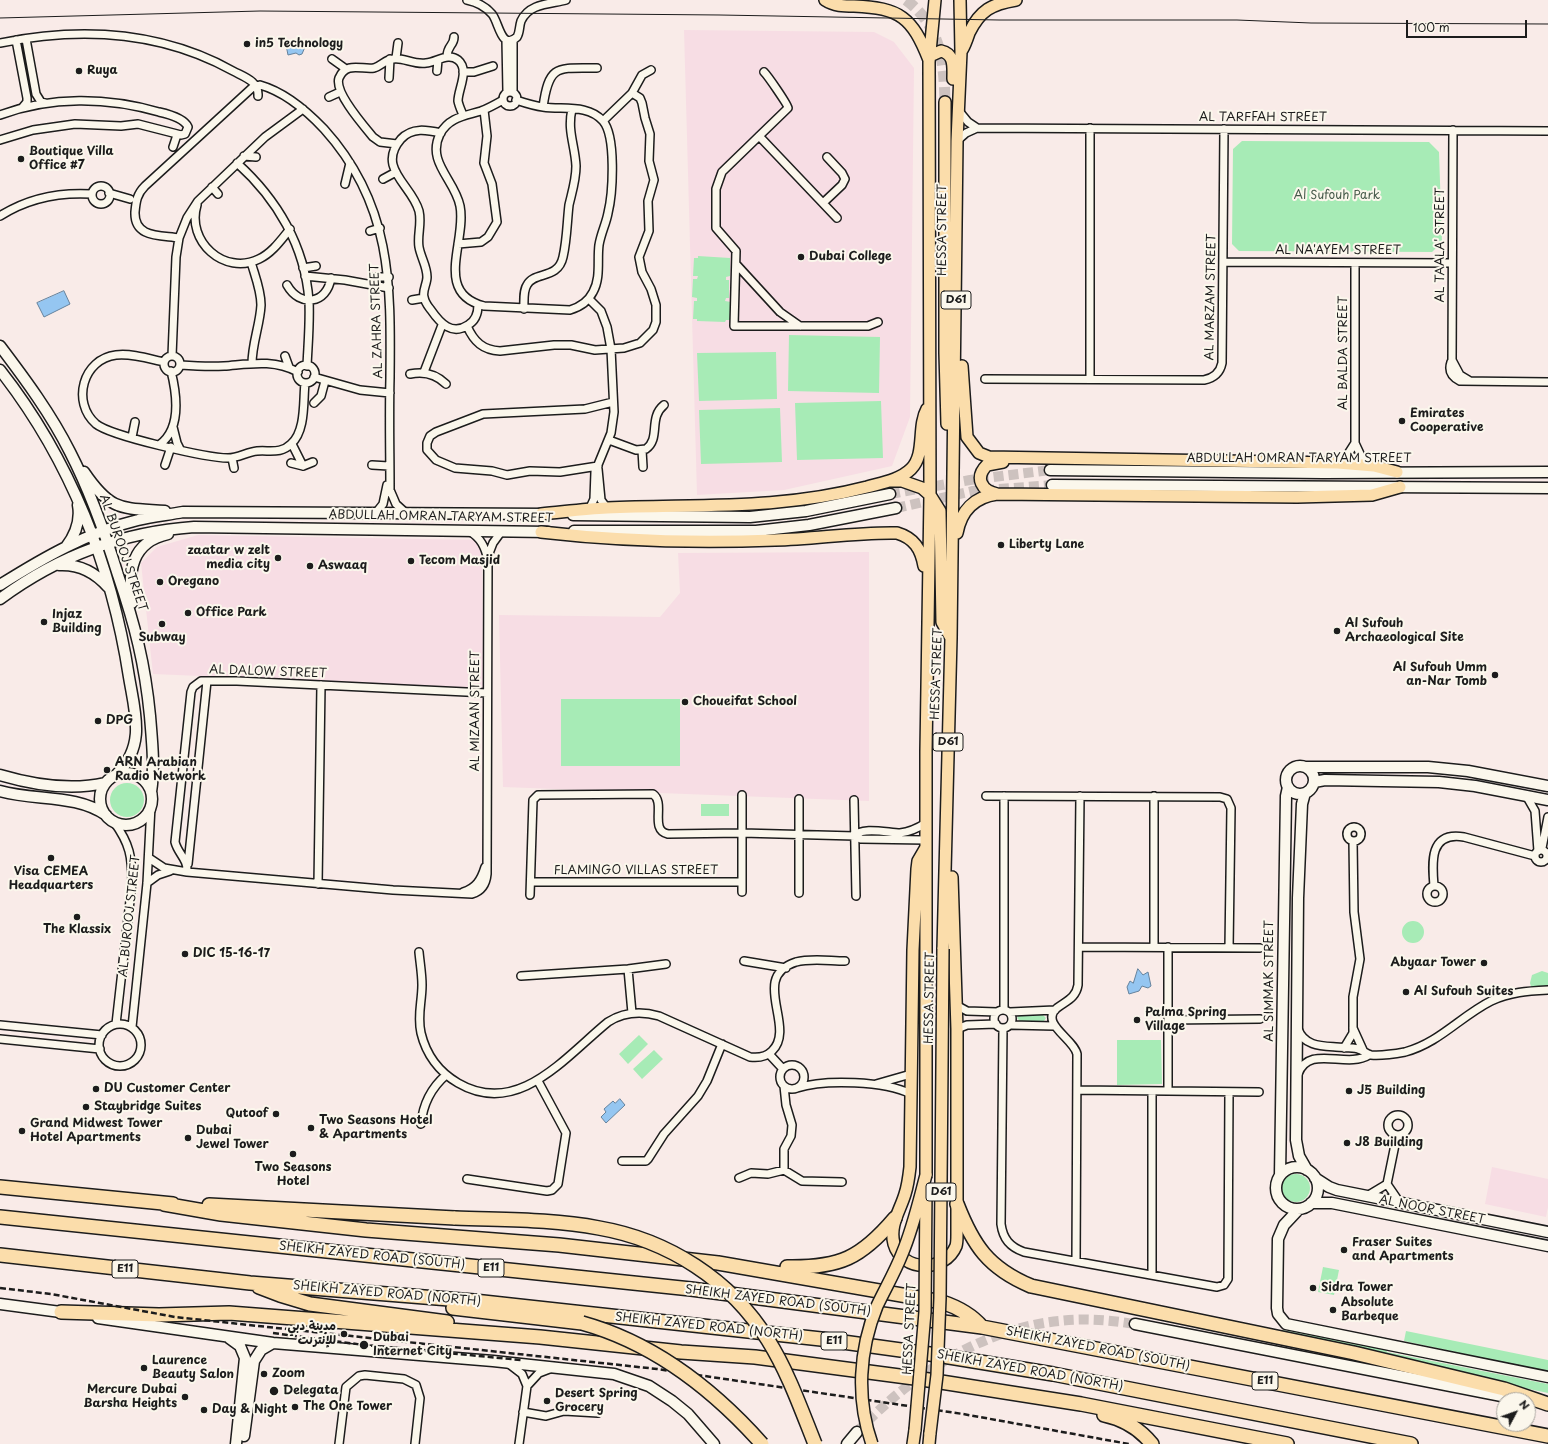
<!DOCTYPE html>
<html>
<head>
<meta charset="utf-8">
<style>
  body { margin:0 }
  #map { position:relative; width:1548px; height:1444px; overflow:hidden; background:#f9ebe8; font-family:"Playpen Sans",sans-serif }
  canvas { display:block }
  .north { position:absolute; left:1496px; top:1392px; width:40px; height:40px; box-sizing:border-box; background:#fbf7ec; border:1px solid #a29f99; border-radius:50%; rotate:49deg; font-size:11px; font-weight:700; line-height:16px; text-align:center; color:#1c1c1c }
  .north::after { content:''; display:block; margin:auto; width:14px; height:18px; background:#1c1c1c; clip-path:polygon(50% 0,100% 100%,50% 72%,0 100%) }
  .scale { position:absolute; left:1406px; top:20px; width:121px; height:18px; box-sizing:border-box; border:2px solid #1c1c1c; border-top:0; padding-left:5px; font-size:12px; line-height:14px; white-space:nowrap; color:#1c1c1c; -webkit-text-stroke:3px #fbf7ec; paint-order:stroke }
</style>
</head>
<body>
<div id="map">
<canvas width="1548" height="1444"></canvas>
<div class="north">N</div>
<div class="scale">100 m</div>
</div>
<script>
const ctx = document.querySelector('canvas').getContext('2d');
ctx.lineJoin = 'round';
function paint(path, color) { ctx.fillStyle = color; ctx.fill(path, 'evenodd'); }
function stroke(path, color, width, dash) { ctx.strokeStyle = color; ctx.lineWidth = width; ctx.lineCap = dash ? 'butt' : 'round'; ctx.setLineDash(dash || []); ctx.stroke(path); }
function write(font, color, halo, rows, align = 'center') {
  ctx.font = font + ' "Playpen Sans","Playpen Sans Arabic",sans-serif'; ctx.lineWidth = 4; ctx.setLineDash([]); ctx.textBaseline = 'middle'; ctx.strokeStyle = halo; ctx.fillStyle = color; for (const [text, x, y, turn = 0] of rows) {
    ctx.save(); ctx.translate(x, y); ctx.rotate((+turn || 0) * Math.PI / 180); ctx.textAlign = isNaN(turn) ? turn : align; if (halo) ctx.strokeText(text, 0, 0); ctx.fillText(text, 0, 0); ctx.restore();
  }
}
paint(new Path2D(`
  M684,30L874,32L894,42L914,68L910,417L892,466L784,490L697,495Z
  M198,535L482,540L483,688L153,674L141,563L157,547Z
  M869,552V801L503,787L499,615L660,617L680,593L678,553Z
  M1492,1167L1548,1179V1207L1546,1217L1485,1204Z`), '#f7dde4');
paint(new Path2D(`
  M1242,141L1429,142L1439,152L1442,242L1432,252L1239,251L1232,244L1233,149Z
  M698,256L730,258V276L726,277V280H729V298H726L725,301L731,302L730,320H726L725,322L697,321V319H693L694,301H697V298L692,297L693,279H697L698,276H693L694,258H698Z
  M789,335L880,337L879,393L788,391Z
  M776,352L777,399L699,401L697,353Z
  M881,401L883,458L797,460L795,403Z
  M780,408L782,462L701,464L699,410Z
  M561,699H680V766H561Z
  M110 800a17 17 0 1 1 34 0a17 17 0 1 1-34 0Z
  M701,804H729V816H701Z
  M1402 932a11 11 0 1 1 22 0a11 11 0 1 1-22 0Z
  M1542,971L1548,973V991L1532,990L1530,983L1532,975Z
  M1019,1015H1043L1046,1018L1044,1021H1020L1017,1018Z
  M639,1035L648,1044L628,1064L619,1054Z
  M1117,1040H1161L1162,1084L1117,1085Z
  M654,1050L663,1059L642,1079L633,1069Z
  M1282 1188a14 14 0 1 1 28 0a14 14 0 1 1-28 0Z
  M1323,1267L1339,1270L1334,1295L1318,1292Z
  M1283,1330L1386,1349L1387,1352L1548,1384V1393L1476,1378L1282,1332Z
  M1406,1331L1548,1360V1372L1404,1341Z`), '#a7ebb6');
const water = new Path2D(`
  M290,42L301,44L305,47L302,54L299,55L296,53L288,55L286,45Z
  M64,291L70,304L44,317L37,303Z
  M1138,969L1143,975L1148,972L1151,986L1148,988L1142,986L1139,991L1129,994L1127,987L1130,981L1133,983Z
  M620,1099L625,1105L606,1123L601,1117L606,1112L604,1109L613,1101L615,1103Z`);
paint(water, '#95c6f1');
stroke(water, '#65829c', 1);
stroke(new Path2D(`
  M890,494L970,480L1050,470
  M896,508L973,491L1052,485
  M857,1432C910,1376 981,1329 1059,1321C1084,1318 1110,1320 1135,1324`), '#cdc2bf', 10, [10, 5]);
stroke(new Path2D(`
  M906,0C941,26 944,62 945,102`), '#cdc2bf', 11, [11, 5.5]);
const street = new Path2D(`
  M467,0C477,2 486,7 492,14C499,22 501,51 517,37C520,32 519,27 521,21C529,3 551,4 566,0
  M26,39L36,94L41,102L45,103
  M16,40L27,98V102L22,108
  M506,40L507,92
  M0,43C79,27 161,31 233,71C244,77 259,81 258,96
  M447,57C447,45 454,46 454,37
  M396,58L398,43
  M332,59L346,69
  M437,71L438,60
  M463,72H474L493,66
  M764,72C768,76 788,105 788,108L722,172L716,189V228L736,251L734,326H868L878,322
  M389,78L390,59
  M513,92V40
  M503 99a7 7 0 1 1 14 0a7 7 0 1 1-14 0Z
  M329,97L340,92
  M503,100C496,104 489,108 481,111C465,116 449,117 440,134C426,162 455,180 460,206C467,241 433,293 484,306L570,310C580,307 588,302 593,292C601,278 597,260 599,245C601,233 606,224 608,213C613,192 616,136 603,121C588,104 563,110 543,107C534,106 525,103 516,100
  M543,107C549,64 557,68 597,68
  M959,111L968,122L977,128
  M0,115C51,96 107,97 159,112C168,114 184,118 188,127L185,134L181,135L138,124L121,126L75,124L33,130L0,140
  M603,121L632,93L642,75L651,70
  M1453,130L1452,360L1460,375L1470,381
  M441,133C427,130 412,127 401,139C376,168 412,185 419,211C422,224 417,235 419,247C421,258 427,266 427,277C427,284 422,291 424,297C425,303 428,306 431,310C440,323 452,336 468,325C475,321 478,313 478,305
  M759,136L837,218
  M957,141L966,133L977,128L1548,131
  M397,144L380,142L373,137C363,125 334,92 339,78C346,61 362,70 374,68C381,66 386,59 393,59C403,57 414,65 426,63C437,62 448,52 458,60C470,70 458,89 458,101C459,106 461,110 463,115
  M173,147L177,135
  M244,156L256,157
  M237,163C277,199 305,246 309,301C310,323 308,344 307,366
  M383,179L396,172
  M345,184L350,163
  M92 195a9 9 0 1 1 18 0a9 9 0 1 1-18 0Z
  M212,187L218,194
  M109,193L130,199
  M823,203L842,185L845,179L842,173L827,157
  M197,205C186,241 224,276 259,259C272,253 281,240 290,229
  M0,216C28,198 59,192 92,194
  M370,231L380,228
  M179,238C160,235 134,238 135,212C136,201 137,194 145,186L253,87L260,85C285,92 306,110 324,129C392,204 391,284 390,378C389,416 390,453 390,490L396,504L407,514
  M458,244L481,242L488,237L497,222L492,184L484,163L487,136L484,110
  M251,262C255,276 261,290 261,305C260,325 252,343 252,364
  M1223,262L1452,263
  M1355,263V443L1362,458L1372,465
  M736,264L780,312L800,326
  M303,268L316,266
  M305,276L345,280L389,288
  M374,277H389
  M287,285C300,308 327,304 331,278
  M589,299L601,311L607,327L611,349L614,412L611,433L595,472L594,499L589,510
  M412,300L424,298
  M524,309C524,301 523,291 527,285C534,271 558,280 563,257C567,240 567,222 569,205C572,192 576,180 576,166C575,145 567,131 572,109
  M467,326C474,342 483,350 500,351L554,345H571L595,350L624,348L640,343L653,330L656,322V305L651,289L642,272L639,257L649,231L648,201L654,180L649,161L650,134L645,118L642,103L640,98L632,93
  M172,356L176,257L179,238L187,218L198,201L265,137L303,109
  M285,356L289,367
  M164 364a8 8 0 1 1 16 0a8 8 0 1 1-16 0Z
  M164,362C150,359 132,353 116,355C83,359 71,402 96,424C111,436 207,458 228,458C238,458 247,452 257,451C270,450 281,454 291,444C306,431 303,401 305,383
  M1451,362C1448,371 1452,377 1460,381L1548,382
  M180,365C194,366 209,367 224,366C250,364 273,359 298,372
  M297 374a9 9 0 1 1 18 0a9 9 0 1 1-18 0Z
  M424,372L442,325
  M410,374C424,371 436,374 446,384
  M314,377L360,390L390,393
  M985,379L1204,380C1214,378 1220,373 1222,363L1224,129
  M1090,379V128
  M314,403L321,396L325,381
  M173,427L177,443L180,449
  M132,437L135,422
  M609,440L636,450L646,449C661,438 648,418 664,405
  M292,444L303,466
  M159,445C182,429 177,395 171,371
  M642,450L643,467
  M232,458L234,468
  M291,463L303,466L313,462
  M1338,463L1348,454L1355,443
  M165,465L171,447
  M372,465L389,466
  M598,466L560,472L530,471L507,475L492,471L455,468L436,460L427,450V443L430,436L436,432L483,414L585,409L613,402
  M598,469L601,500L607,508
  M375,514L383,504L387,485
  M488,556L493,543L501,532
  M742,795V892
  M986,796L1220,797L1227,799L1231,808L1229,948
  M1154,796V947
  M1527,797L1535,811L1538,851
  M799,799V893
  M854,800L856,896
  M114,822C130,844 132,857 132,883L116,1024
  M1347 834a7 7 0 1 1 14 0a7 7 0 1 1-14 0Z
  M855,836C861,826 889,833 900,833C910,832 918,828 926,823
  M1542,848L1548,817
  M1535 856a6 6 0 1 1 12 0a6 6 0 1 1-12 0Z
  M149,858L164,868L187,872L393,890L472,894C482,891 486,885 487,874L488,560C485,547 481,538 469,531
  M188,864L207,681
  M187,872C188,859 178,854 175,842L191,692L193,687L201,681H237L487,693
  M531,882H742
  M147,883L158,875L170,871
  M318,884L321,685
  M1434,886C1432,863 1429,831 1464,837L1535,856
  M1427 894a8 8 0 1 1 16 0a8 8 0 1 1-16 0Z
  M463,892C476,888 481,880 485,867
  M530,895L533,800L538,795L653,794C666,803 649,830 668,834L742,833L855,836L861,839L926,840
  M1079,947L1260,948
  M419,952C420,963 422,974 422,985C422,1002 417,1016 421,1033C426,1054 439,1072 458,1083C518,1118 565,1057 608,1022C624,1012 641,1011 659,1016L750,1057C758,1058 766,1057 772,1051C797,1027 749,977 796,962C811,958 830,961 845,961
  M744,961L786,968
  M628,969L632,1013
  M521,976L628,969L666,964
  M956,1005L967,1011L997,1012
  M1004,1009V796
  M994 1019a9 9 0 1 1 18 0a9 9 0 1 1-18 0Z
  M1010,1012L1055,1010
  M1168,1020L1260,1019
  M99 1045a21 21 0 1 1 42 0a21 21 0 1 1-42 0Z
  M0,1025L102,1035
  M1011,1025L1054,1026
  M132,1027L147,883L151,806
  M1003,1028L1001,1224C1003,1239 1010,1247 1024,1252L1217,1287L1224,1285L1228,1279L1229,1092
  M1353,1028L1363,1050
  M957,1029L967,1025L996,1024
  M1298,1029C1304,1046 1321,1046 1336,1047C1343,1048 1351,1047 1358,1049C1363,1050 1366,1054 1371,1055C1382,1056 1394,1054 1405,1052C1439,1043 1461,1016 1491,1001C1510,992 1528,991 1548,990
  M0,1039L100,1049
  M1344,1048L1353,1033V997L1360,959L1354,912L1353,841
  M769,1054L783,1069
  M780 1077a12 12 0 1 1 24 0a12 12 0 1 1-24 0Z
  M1298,1074C1309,1044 1346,1069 1369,1055
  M876,1084L911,1074
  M797,1088C825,1079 885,1081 911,1094
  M1077,1090L1259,1092
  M1168,1091V947
  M1388 1125a10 10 0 1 1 20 0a10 10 0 1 1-20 0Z
  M421,1124C423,1104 431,1088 446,1075
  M622,1161H646L648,1159L664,1134L698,1096L707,1081L722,1044
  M784,1170V1149L791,1136L792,1125L786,1105L784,1086
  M739,1178L751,1173L768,1174L784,1170L802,1181L842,1182
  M467,1179L547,1191L552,1190L558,1184L566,1133L538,1081
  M1387,1184L1400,1203
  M1367,1196L1387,1184L1397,1135
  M1076,1261L1077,1054C1074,1039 1039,1023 1057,1008C1066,1001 1076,998 1078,985L1080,796
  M1152,1275V1091
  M509,1364L522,1374L527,1386
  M523,1412L546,1416L564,1411L598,1413
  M339,1444L346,1387L359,1376L365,1375L404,1379L416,1385L420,1398L415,1444
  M519,1444L527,1386L539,1373L552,1368`);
const secondary = new Path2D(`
  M0,346C25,379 51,414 70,452C90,491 105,533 118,575C135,625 145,664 150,716C152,741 155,767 151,792
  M0,370C70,459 112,566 129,677C135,713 146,745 117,774
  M1050,470L1323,473L1548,472
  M84,472C111,512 122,508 165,511
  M1052,485L1548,488
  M573,515L750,517L806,511L890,494
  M574,531H756L809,525L896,508
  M66,547C75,535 81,521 78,505
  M59,565C78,564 95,572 108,587
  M0,585C43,558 88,532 138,520C153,516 168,515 183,512L549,514
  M0,599C58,556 123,532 194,527L548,532
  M132,603C128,572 131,542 168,534
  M1286 780a14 14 0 1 1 28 0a14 14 0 1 1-28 0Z
  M1305,767H1428L1468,771L1548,786
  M100 799a26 26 0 1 1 52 0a26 26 0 1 1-52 0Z
  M0,775C34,785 70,791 105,783
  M1314,782L1325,780L1439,782L1475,786L1548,800
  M0,791C35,801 76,794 106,815
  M1305,793L1302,804L1298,898L1296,1140L1299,1156L1307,1170
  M1276 1188a21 21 0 1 1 42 0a21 21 0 1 1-42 0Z
  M1280,1175L1286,796L1288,787
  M1315,1178L1329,1187L1337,1190L1548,1232
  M1311,1203H1332L1548,1246
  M1299,1209L1284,1225L1278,1239L1277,1308L1278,1314L1286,1324L1548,1377
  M0,1304L68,1313
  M98,1318L273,1343L493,1361L614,1374L649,1386L672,1401L688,1414L714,1444
  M1135,1324L1522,1400
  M229,1338L240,1346L245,1358L236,1444
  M244,1436L254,1361L261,1350L273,1343
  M847,1444L857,1432`);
const primary = new Path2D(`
  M825,0C834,6 844,6 854,6C900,8 912,17 929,60
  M962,50C965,45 967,39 969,33C980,10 992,4 1016,0
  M930,56L941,51C955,54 953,67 953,79
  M945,102V353L947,424
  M962,366L967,437L979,453L989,457L1338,463L1374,466L1397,472
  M891,481H902L922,488L930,495L940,511L942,622L951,638
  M997,494C982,491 974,478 987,465L1003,462
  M541,514C563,512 585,509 607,508C696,504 779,510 867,487C881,483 900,480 911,469C926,454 917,427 927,409
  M541,532C619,541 696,543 775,540C816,539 856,532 897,533C914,538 921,549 924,566
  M957,533C961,511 974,497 997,494L1297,497L1372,495L1400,487
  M925,849L918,861L917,869L913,950L910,1167C909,1176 908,1185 905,1194C900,1211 889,1225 894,1244C902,1272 945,1273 956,1246C957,1243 957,1238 957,1234V1029L952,877
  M943,949L951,638L957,141L961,52L960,0
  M926,1175V751L930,495L929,62L935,0
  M913,1444L915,1430
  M929,1444L930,1433`);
const highway = new Path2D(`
  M0,1187L173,1204
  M164,1204L221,1214L366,1230L559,1245L718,1263L942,1302C957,1307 971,1314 982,1327
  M957,1204C973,1245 988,1268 1031,1286L1354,1353L1504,1389L1548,1404
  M209,1205L455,1218
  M0,1217L691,1289L982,1327L1548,1436
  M0,1255L250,1283L474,1301L821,1339L937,1355L1053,1374L1411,1444
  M787,1267C840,1268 861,1258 895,1218
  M259,1287L280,1295L310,1304L447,1322
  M453,1308L582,1323
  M61,1312L159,1315L229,1313L540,1337L681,1352L755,1357L922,1379L1081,1404L1287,1444
  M1104,1415C1123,1419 1139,1428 1152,1444`);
stroke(street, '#1c1c1c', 10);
stroke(secondary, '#1c1c1c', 13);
stroke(primary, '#1c1c1c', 14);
stroke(highway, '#1c1c1c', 16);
stroke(street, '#fbf7ec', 7);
stroke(secondary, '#fbf7ec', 10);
stroke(primary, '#fbddab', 11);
stroke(highway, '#fbddab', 13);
stroke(new Path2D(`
  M0,18L260,11L720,15L999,20H1237L1311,23L1548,24`), '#1c1c1c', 1);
stroke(new Path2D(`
  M0,1288L51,1294L175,1317L657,1369L963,1414L1129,1444
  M273,1333L364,1345L521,1360`), '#1c1c1c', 2.5, [6, 3]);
const primaryBridge = new Path2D(`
  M915,1430L925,1312L926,1187
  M930,1433L937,1375L940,1298L943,949
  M872,1444C856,1399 859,1350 877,1306C885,1289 895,1272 902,1254C913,1228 919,1201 926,1175`);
const highwayBridge = new Path2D(`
  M455,1218C503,1220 552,1219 599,1228C668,1240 731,1280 768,1340C788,1372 801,1409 815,1444
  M582,1323C654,1343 713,1389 762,1444`);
stroke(primaryBridge, '#1c1c1c', 14, []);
stroke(highwayBridge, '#1c1c1c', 16, []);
stroke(primaryBridge, '#fbddab', 11);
stroke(highwayBridge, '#fbddab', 13);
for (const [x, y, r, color] of [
  [247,44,4,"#1c1c1c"],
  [79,71,4,"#1c1c1c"],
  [21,159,4,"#1c1c1c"],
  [801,257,4,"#1c1c1c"],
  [1402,421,4,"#1c1c1c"],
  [1001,545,4,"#1c1c1c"],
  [278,558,4,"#1c1c1c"],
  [411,561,4,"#1c1c1c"],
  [310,566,4,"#1c1c1c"],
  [160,582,4,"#1c1c1c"],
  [188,613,4,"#1c1c1c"],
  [44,622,4,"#1c1c1c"],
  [162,624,4,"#1c1c1c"],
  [1337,631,4,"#1c1c1c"],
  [1495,675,4,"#1c1c1c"],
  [685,702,4,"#1c1c1c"],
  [98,721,4,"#1c1c1c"],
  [107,770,4,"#1c1c1c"],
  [51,858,4,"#1c1c1c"],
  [77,917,4,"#1c1c1c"],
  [185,954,4,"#1c1c1c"],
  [1484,963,4,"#1c1c1c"],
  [1406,992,4,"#1c1c1c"],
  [1137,1020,4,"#1c1c1c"],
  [96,1089,4,"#1c1c1c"],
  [1349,1091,4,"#1c1c1c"],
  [86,1107,4,"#1c1c1c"],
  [276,1114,4,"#1c1c1c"],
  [311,1128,4,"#1c1c1c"],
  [22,1131,4,"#1c1c1c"],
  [188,1138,4,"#1c1c1c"],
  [1347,1143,4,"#1c1c1c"],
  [293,1154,4,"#1c1c1c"],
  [1344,1250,4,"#1c1c1c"],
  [1313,1288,4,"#1c1c1c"],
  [1333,1310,4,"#1c1c1c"],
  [344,1334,4,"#1c1c1c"],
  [364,1345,5,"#1c1c1c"],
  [144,1368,4,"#1c1c1c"],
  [264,1374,4,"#1c1c1c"],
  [274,1391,5,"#1c1c1c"],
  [185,1397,4,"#1c1c1c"],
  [547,1401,4,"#1c1c1c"],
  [295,1407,4,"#1c1c1c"],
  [204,1410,4,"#1c1c1c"]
]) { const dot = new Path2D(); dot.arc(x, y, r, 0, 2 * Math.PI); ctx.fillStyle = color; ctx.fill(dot); stroke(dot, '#fbf7ec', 1.5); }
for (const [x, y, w] of [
  [956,300,30],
  [948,742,30],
  [941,1192,30],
  [491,1268,26],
  [125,1269,26],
  [834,1341,26],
  [1265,1381,26]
]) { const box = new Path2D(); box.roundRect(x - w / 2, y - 9, w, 18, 3); ctx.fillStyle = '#fbf7ec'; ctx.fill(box); stroke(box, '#1c1c1c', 1); }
write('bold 11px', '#1c1c1c', null, [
  ["D61",956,300],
  ["D61",948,742],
  ["D61",941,1192],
  ["E11",491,1268],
  ["E11",125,1269],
  ["E11",834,1341],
  ["E11",1265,1381]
]);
write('bold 12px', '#1c1c1c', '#fbf7ec', [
  ["in5 Technology",255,44],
  ["Ruya",87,71],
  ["Boutique Villa",29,152],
  ["Office #7",29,166],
  ["Dubai College",809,257],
  ["Emirates",1410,414],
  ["Cooperative",1410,428],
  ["Liberty Lane",1009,545],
  ["zaatar w zelt",270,551,"right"],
  ["media city",270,565,"right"],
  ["Tecom Masjid",419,561],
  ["Aswaaq",318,566],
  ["Oregano",168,582],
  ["Office Park",196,613],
  ["Injaz",52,615],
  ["Building",52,629],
  ["Al Sufouh",1345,624],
  ["Archaeological Site",1345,638],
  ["Subway",162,638,"center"],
  ["Al Sufouh Umm",1487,668,"right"],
  ["an-Nar Tomb",1487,682,"right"],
  ["Choueifat School",693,702],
  ["DPG",106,721],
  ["ARN Arabian",115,763],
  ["Radio Network",115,777],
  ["Visa CEMEA",51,872,"center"],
  ["Headquarters",51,886,"center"],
  ["The Klassix",77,930,"center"],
  ["DIC 15-16-17",193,954],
  ["Abyaar Tower",1476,963,"right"],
  ["Al Sufouh Suites",1414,992],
  ["Palma Spring",1145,1013],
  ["Village",1145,1027],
  ["DU Customer Center",104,1089],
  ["J5 Building",1357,1091],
  ["Staybridge Suites",94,1107],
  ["Qutoof",268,1114,"right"],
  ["Two Seasons Hotel",319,1121],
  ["& Apartments",319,1135],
  ["Grand Midwest Tower",30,1124],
  ["Hotel Apartments",30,1138],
  ["Dubai",196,1131],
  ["Jewel Tower",196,1145],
  ["J8 Building",1355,1143],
  ["Two Seasons",293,1168,"center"],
  ["Hotel",293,1182,"center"],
  ["Fraser Suites",1352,1243],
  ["and Apartments",1352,1257],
  ["Sidra Tower",1321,1288],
  ["Absolute",1341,1303],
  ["Barbeque",1341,1317],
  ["مدينة دبي",336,1327,"right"],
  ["للإنترنت",336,1341,"right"],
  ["Dubai",373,1338],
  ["Internet City",373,1352],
  ["Laurence",152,1361],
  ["Beauty Salon",152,1375],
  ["Zoom",272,1374],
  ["Mercure Dubai",177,1390,"right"],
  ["Barsha Heights",177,1404,"right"],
  ["Delegata",283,1391],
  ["Desert Spring",555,1394],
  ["Grocery",555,1408],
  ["The One Tower",303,1407],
  ["Day & Night",212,1410]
], 'left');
write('12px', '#1c1c1c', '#fbf7ec', [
  ["AL TARFFAH STREET",1263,118],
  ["HESSA STREET",943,230,-90],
  ["AL TAALA' STREET",1441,245,-90],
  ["AL NA'AYEM STREET",1338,251],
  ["AL MARZAM STREET",1211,297,-89],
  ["AL ZAHRA STREET",377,321,-92],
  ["AL BALDA STREET",1344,353,-90],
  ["ABDULLAH OMRAN TARYAM STREET",1299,459],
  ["ABDULLAH OMRAN TARYAM STREET",441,517,1],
  ["AL BUROOJ STREET",123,553,71],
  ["AL DALOW STREET",268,672,2],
  ["HESSA STREET",937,674,-88],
  ["AL MIZAAN STREET",476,711,-90],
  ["FLAMINGO VILLAS STREET",636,871],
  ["AL BUROOJ STREET",130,916,-84],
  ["AL SIMMAK STREET",1270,981,-90],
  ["HESSA STREET",930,998,-89],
  ["AL NOOR STREET",1432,1210,11],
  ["SHEIKH ZAYED ROAD (SOUTH)",372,1256,6],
  ["SHEIKH ZAYED ROAD (NORTH)",387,1294,5],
  ["SHEIKH ZAYED ROAD (SOUTH)",778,1301,7],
  ["SHEIKH ZAYED ROAD (NORTH)",709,1327,6],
  ["HESSA STREET",910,1329,-87],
  ["SHEIKH ZAYED ROAD (SOUTH)",1098,1349,11],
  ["SHEIKH ZAYED ROAD (NORTH)",1030,1371,10]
]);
write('12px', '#465a4a', '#fbf7ec', [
  ["Al Sufouh Park",1337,196]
]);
</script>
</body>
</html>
